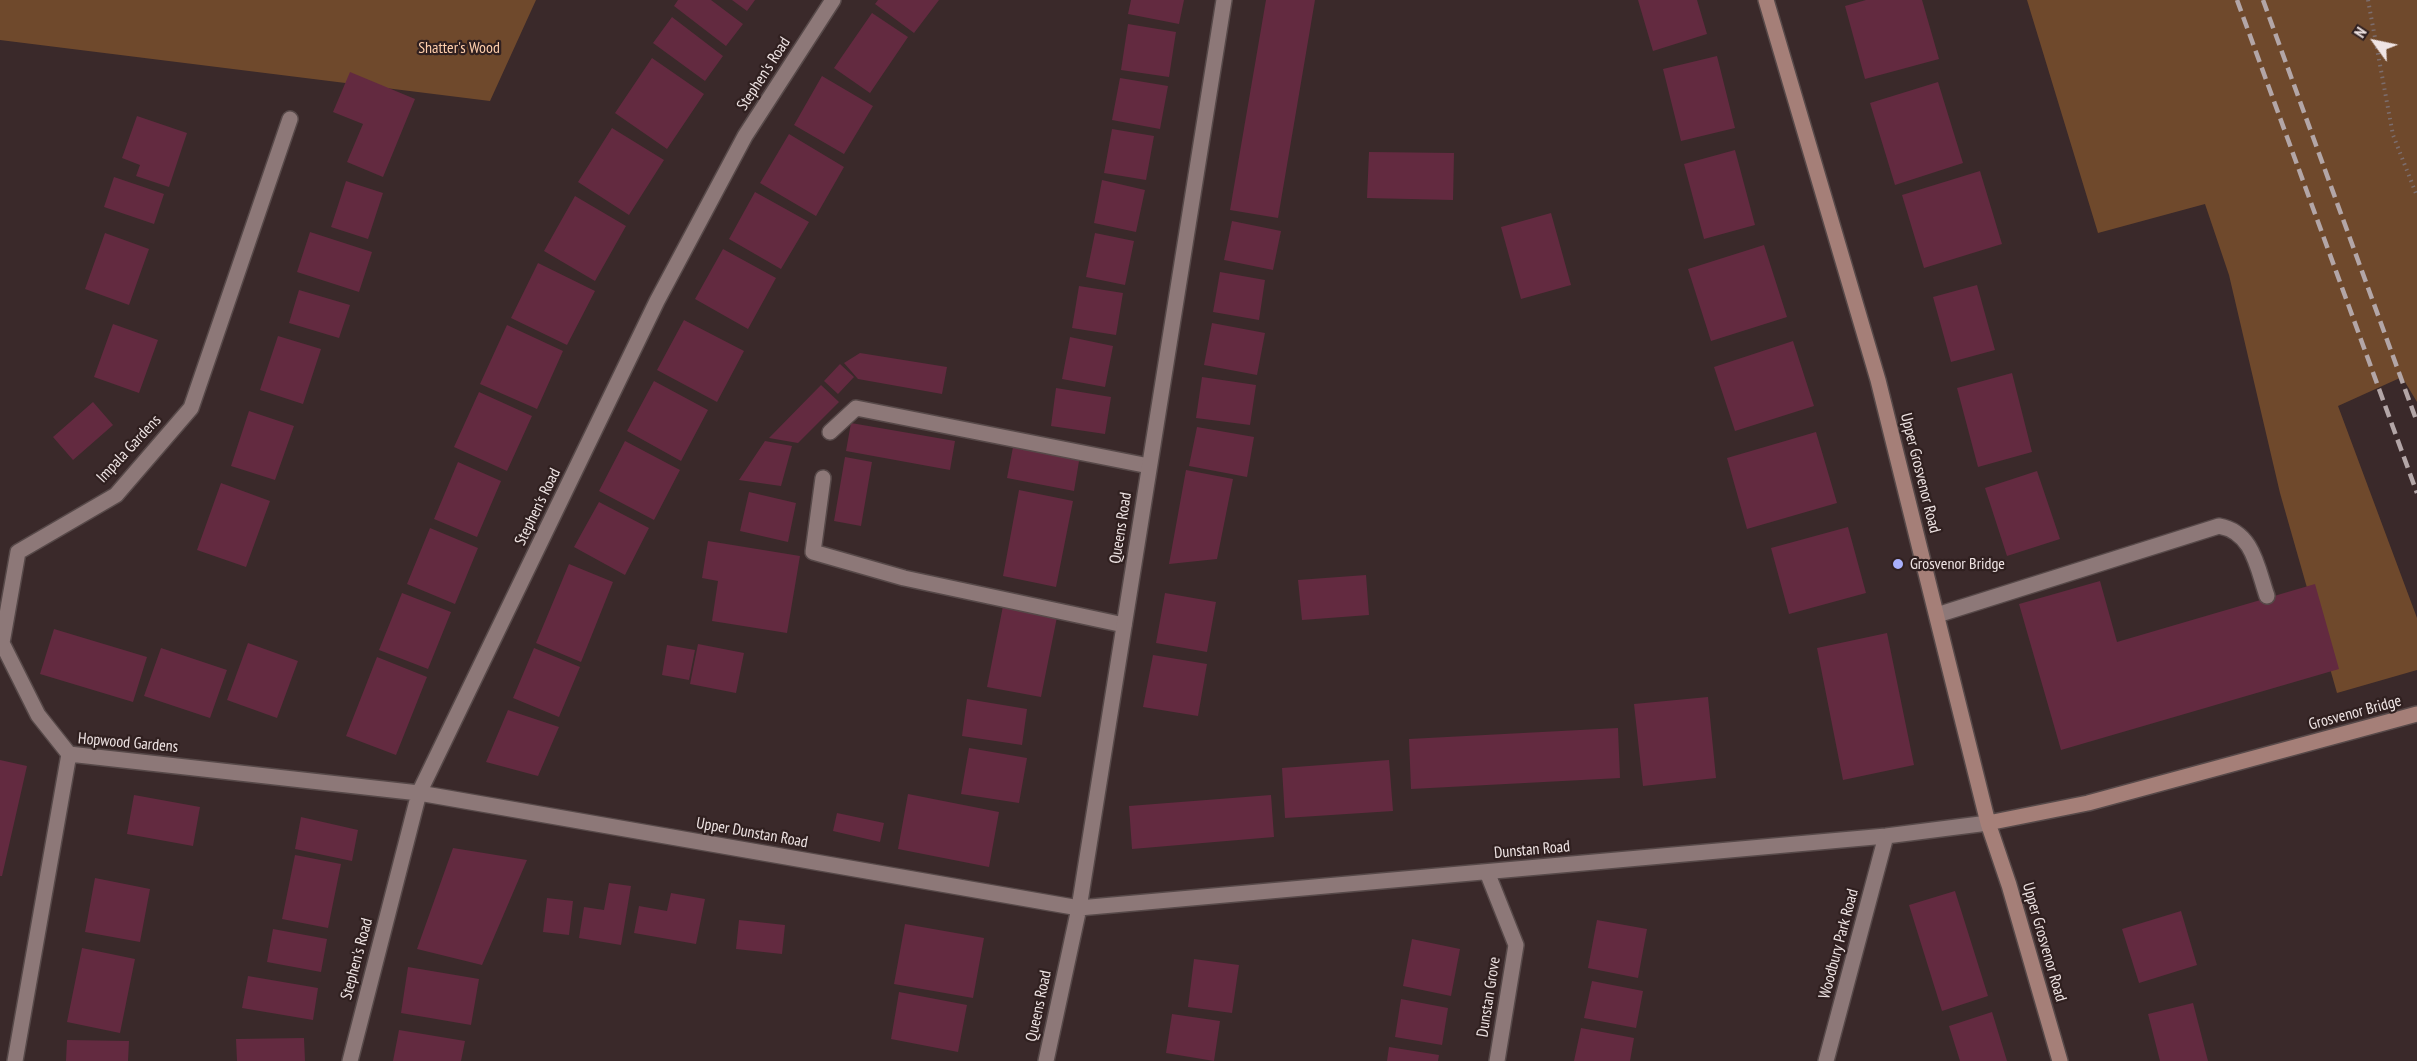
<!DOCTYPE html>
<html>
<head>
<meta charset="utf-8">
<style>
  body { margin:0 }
  #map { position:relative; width:2417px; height:1061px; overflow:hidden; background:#3a292a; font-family:"PT Sans Narrow",sans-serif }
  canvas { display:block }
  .north { position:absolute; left:2345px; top:12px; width:60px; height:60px; -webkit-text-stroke:4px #302020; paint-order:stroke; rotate:303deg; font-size:16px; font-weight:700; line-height:24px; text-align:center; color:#efe4e4 }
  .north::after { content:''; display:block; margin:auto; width:21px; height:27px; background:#efe4e4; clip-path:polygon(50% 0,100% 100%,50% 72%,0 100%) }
</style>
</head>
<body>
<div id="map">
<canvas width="2417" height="1061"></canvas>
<div class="north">N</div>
</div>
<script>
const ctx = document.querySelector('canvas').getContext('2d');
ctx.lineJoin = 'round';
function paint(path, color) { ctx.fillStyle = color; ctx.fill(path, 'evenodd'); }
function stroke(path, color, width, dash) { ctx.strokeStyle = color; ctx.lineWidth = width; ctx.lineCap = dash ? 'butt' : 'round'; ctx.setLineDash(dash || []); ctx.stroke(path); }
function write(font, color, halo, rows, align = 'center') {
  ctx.font = font + ' "PT Sans Narrow",sans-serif'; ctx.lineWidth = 4.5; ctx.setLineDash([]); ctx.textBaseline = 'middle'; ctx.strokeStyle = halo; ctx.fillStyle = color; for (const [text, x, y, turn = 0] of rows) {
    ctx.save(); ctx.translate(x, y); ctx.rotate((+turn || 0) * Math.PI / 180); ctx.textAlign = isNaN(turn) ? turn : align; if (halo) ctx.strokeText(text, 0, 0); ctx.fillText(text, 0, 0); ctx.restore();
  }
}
paint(new Path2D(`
  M0,0H536L490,101L0,40Z
  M2027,0H2417V402L2402,377L2338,406L2417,618V670L2337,693L2280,493L2229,275L2205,204L2098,233Z`), '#6f492c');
paint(new Path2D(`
  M678,0H711L743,24L726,46L674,6Z
  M732,0H755L747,11Z
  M878,0H939L914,33L875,4Z
  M1131,0H1184L1179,24L1128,14Z
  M1266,0H1315L1278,218L1230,210Z
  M1638,0H1697L1707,34L1653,51Z
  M1866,0H1922L1939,59L1865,79L1845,6Z
  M872,13L908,37L870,93L834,68Z
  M672,17L723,56L705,81L653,43Z
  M1128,24L1176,32L1169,77L1121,70Z
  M1717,56L1735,128L1681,141L1663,69Z
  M652,58L704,94L667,149L615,113Z
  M350,72L415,99L383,177L347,162L363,124L333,112Z
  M822,76L873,106L844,154L794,125Z
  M1120,78L1168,86L1160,129L1112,120Z
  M1938,82L1963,163L1895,185L1870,103Z
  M137,116L187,133L169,187L136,176L140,165L122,158Z
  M612,128L664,160L629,215L578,182Z
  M1112,129L1154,136L1146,180L1104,173Z
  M789,134L844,167L816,216L760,183Z
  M1735,150L1755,225L1704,239L1684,164Z
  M1369,152L1454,153L1453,200L1367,198Z
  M1980,171L2002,244L1924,268L1902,195Z
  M114,177L164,194L154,224L104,207Z
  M1102,180L1145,190L1136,232L1094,223Z
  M346,181L383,193L368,239L331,227Z
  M755,192L809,222L781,269L729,239Z
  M575,196L626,226L595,281L544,251Z
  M1551,213L1571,285L1521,299L1501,227Z
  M1232,221L1281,231L1273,270L1224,260Z
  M310,232L372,252L359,292L297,272Z
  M105,233L149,249L129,305L85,289Z
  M1095,233L1134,241L1125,285L1086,277Z
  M1764,245L1787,317L1711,341L1688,269Z
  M723,249L776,278L748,329L695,299Z
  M538,263L595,291L567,345L511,318Z
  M1220,272L1265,280L1259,320L1213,312Z
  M1977,285L1995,350L1951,362L1933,297Z
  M1079,286L1123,293L1116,335L1072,328Z
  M299,290L350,305L339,338L289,323Z
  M684,320L744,351L717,402L657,370Z
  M1212,323L1265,333L1257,375L1204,365Z
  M113,324L158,340L139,393L94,377Z
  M507,325L563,351L537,409L480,384Z
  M278,336L321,349L303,404L260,390Z
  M1070,337L1113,346L1105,387L1062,379Z
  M1793,341L1814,406L1735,431L1714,367Z
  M860,353L947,367L942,394L858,379L844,363Z
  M840,364L854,377L838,394L824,381Z
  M2012,373L2032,452L1978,467L1957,388Z
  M1202,377L1256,385L1250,425L1196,418Z
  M654,381L708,410L681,461L627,431Z
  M821,385L839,402L798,443L769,438Z
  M1056,388L1111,397L1105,434L1051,426Z
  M479,392L532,416L507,471L454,447Z
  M93,402L113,425L73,460L53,437Z
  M249,411L294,426L275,480L231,466Z
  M851,423L955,441L950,470L846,451Z
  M1197,427L1254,437L1247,477L1189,466Z
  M1816,432L1837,503L1747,529L1727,458Z
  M625,441L680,470L654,520L599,491Z
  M765,441L792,446L781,486L739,480Z
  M1014,442L1080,455L1074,491L1007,478Z
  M845,457L872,462L861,526L834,521Z
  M458,462L501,481L477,537L434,519Z
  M1186,470L1233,479L1217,559L1169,564Z
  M2037,471L2060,539L2007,556L1985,488Z
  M221,483L270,501L246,567L197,550Z
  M1019,490L1073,501L1056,587L1003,576Z
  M749,492L796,503L788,542L740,531Z
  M599,502L649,528L625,575L574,547Z
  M1848,527L1866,593L1789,614L1771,548Z
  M430,528L478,548L455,604L407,584Z
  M708,541L800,556L787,633L712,621L718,581L702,578Z
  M569,564L613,582L581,662L536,643Z
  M1366,575L1369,615L1302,620L1298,580Z
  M2100,581L2117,642L2315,584L2339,669L2061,750L2019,604Z
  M402,593L451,612L428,669L379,650Z
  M1165,593L1216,602L1207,652L1156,643Z
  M1003,606L1057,617L1041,697L987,687Z
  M54,629L147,657L133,702L40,674Z
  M1887,633L1914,765L1843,780L1817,648Z
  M248,643L298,661L277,718L227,700Z
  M698,644L744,653L736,693L690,684Z
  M667,645L695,650L689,680L662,675Z
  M161,648L227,670L210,718L144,696Z
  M534,648L580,667L559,717L513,698Z
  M1153,655L1207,664L1198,716L1143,707Z
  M377,657L427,677L396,755L346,736Z
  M1708,697L1716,778L1643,786L1634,704Z
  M967,699L1027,709L1022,745L962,736Z
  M508,710L559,727L538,776L486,762Z
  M1618,728L1620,778L1411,789L1409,739Z
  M969,748L1027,758L1019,803L961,794Z
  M0,760L27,766L2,876H0Z
  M1389,760L1393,811L1285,818L1282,768Z
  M908,794L999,812L989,867L898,849Z
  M134,795L200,807L193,846L127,834Z
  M1271,795L1274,837L1132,849L1129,806Z
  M837,813L884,823L880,842L833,831Z
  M301,817L358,830L352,861L295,849Z
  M453,848L527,860L482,965L417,949Z
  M295,855L341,864L328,928L282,919Z
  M95,878L150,889L140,942L85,932Z
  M609,883L631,886L621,945L579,938L584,907L604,910Z
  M1955,891L1988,996L1942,1011L1909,905Z
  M671,893L705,899L696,944L634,933L639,906L667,911Z
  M547,898L573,901L569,935L543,932Z
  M2181,911L2197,965L2139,983L2122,929Z
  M739,920L785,925L782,954L736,949Z
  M1597,920L1647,929L1638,978L1588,968Z
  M905,924L984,938L973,998L894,984Z
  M273,929L327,939L321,972L267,962Z
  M1412,939L1460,949L1451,996L1403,986Z
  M82,948L135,959L120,1033L67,1022Z
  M1194,959L1239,965L1232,1013L1188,1007Z
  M408,967L479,979L471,1025L401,1013Z
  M248,976L318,988L313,1020L242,1008Z
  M1592,981L1643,991L1636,1028L1584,1018Z
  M899,992L967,1005L958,1052L891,1039Z
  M1401,999L1448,1008L1442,1045L1395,1037Z
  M2193,1003L2208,1061H2160L2148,1014Z
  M1992,1012L2007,1061H1960L1949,1026Z
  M1172,1014L1220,1021L1214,1061L1166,1053Z
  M1581,1028L1634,1038L1630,1061H1574Z
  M399,1030L465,1041L461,1061H393Z
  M304,1038L305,1061H237L236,1039Z
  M67,1040L129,1041L128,1061H66Z
  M1389,1047L1439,1055L1438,1061H1387Z`), '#632a40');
const lane = new Path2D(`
  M830,432L856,408L1149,466
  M823,478L813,552L904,578L1124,625
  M1937,615L2219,526C2253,532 2257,567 2267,596`);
const street = new Path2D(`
  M69,754L38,715L2,643L18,552L116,495L191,408L290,119
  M1487,872L1516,945L1497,1061
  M15,1061L69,754L419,793L1079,908L1886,836L1988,823
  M350,1061L419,793L657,301L745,136L833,0
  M1046,1061L1079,908L1224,0
  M1826,1061L1886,836`);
const secondary = new Path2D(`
  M1766,0L1878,380L1988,823L2009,885L2060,1061
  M1988,823L2088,803L2417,714`);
stroke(lane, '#574949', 18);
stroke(street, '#574949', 18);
stroke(secondary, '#574949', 18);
stroke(new Path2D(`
  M2368,0L2393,135L2417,196`), '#7c6d6d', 4, [1.5, 4.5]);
stroke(lane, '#8d7878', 15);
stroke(street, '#8d7878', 15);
stroke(secondary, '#a57f78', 15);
stroke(new Path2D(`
  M2237,0L2417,493
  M2263,0L2417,422`), '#b3a6a7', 4.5, [12, 6]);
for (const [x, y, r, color] of [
  [1898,564,6,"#a9b0fc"]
]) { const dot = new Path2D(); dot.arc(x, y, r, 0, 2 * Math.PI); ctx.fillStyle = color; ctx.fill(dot); stroke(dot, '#302020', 2); }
write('16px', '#ffcfad', '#302020', [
  ["Shatter's Wood",459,48]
]);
write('16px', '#efe4e4', '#302020', [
  ["Stephen's Road",764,74,-57],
  ["Impala Gardens",129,449,-47],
  ["Upper Grosvenor Road",1920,473,76],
  ["Stephen's Road",538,507,-64],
  ["Queens Road",1121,528,-81],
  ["Grosvenor Bridge",2355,713,-15],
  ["Hopwood Gardens",128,743,5],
  ["Upper Dunstan Road",752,833,10],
  ["Dunstan Road",1532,850,-5],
  ["Upper Grosvenor Road",2044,942,74],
  ["Woodbury Park Road",1839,944,-75],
  ["Stephen's Road",357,959,-75],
  ["Dunstan Grove",1489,997,-81],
  ["Queens Road",1039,1006,-78]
]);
write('16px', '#efe4e4', '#302020', [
  ["Grosvenor Bridge",1910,564]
], 'left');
</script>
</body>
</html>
